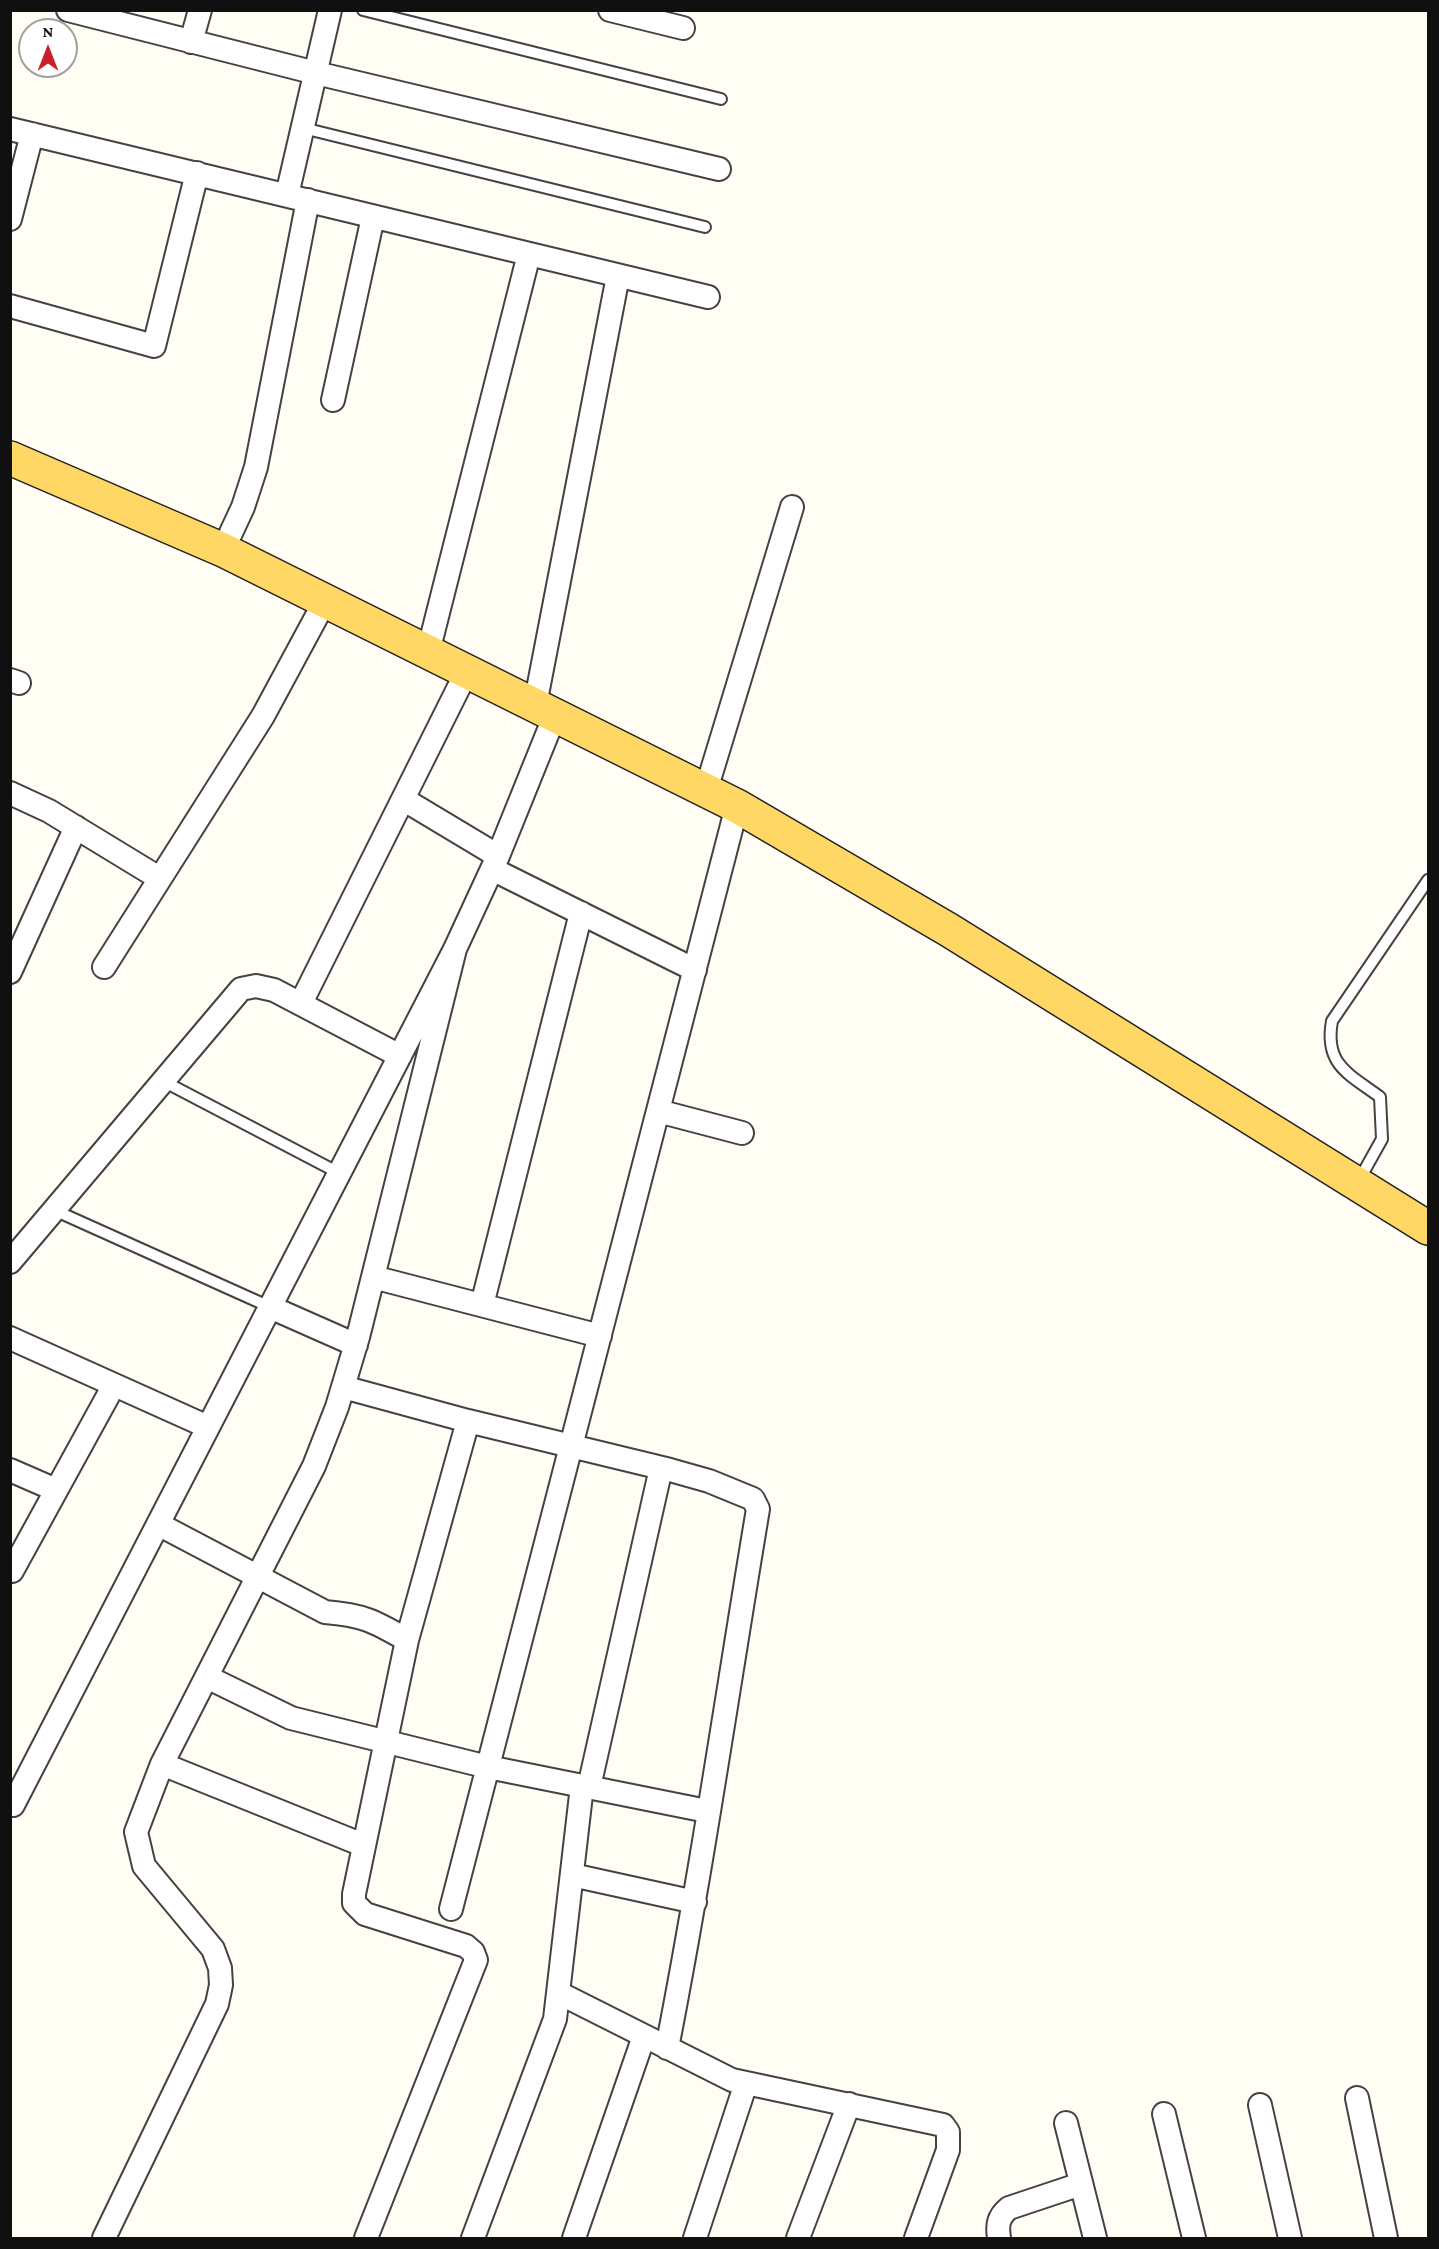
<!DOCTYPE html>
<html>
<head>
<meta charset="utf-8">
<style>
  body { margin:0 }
  #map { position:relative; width:1439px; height:2249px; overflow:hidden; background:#fffdf4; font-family:"Crimson Pro",serif }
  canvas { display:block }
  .frame { position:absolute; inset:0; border:12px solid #101010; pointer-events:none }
  .north { position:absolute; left:18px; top:18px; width:60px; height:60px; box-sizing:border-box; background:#fff; border:2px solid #9f9f9f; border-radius:50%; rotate:0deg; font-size:16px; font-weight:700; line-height:24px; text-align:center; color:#101010 }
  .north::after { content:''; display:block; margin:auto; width:21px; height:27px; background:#c8212a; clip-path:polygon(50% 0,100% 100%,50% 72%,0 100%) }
</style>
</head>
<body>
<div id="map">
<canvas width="1439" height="2249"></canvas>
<div class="frame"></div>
<div class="north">N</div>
</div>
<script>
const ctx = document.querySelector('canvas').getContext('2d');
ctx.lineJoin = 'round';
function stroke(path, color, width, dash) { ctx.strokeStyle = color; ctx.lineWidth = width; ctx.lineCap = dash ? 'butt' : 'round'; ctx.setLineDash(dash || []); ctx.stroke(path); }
const service = new Path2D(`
  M363,10L721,99
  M303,128L705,227
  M163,1081L339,1173
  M1358,1182L1382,1139L1380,1097C1349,1074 1324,1065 1332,1021L1428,880
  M54,1210L270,1307`);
const minor = new Path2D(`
  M68,10L316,73L719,169
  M610,10L683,28
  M191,42L200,10
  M10,129L708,297
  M287,195L330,10
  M10,219L32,134
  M10,306L154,346L197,173
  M333,400L373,217
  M223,550L243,507L256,467L308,200
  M428,652L529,254
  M10,680L19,683
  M535,705L618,276
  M706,790L792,507
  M10,793L49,811L159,878
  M403,799L498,856
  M492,869L695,970
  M104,967L263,716L325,601
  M10,972L76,827
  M301,1003L467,671
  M658,1111L742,1133
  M10,1262L241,989L256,986L274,990L400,1056
  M373,1277L600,1336
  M482,1305L581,913
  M270,1307L356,1345
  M10,1338L208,1427
  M343,1387L468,1421L670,1470L709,1481L753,1499L758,1509C728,1688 702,1869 667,2048
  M10,1470L56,1490
  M158,1524L325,1612C363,1615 374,1621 407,1640L354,1894V1903L365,1914L466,1946L473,1952L476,1960L366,2238
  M12,1571L114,1385
  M407,1640L468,1421
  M207,1677L291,1718L488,1767L707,1811
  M162,1764L363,1845
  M589,1787L661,1468
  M13,1805L455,949L498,856L555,715
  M572,1875L695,1902
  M451,1909L737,806
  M559,1993L732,2080L943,2125L948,2132V2150L916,2238
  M1357,2098L1386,2238
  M1260,2105L1290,2238
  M1164,2114L1194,2238
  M1066,2123L1095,2238
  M104,2238L217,2004L221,1985L220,1968L213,1949L144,1866L136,1832L162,1764L314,1466L337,1407L358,1337L455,949
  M473,2238L555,2019L582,1786
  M574,2238L644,2036
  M695,2238L746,2083
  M798,2238L849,2104
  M999,2238C997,2225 998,2217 1009,2208L1081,2184`);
const primary = new Path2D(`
  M10,458L223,550L737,806L949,930L1428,1228`);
stroke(service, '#434343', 14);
stroke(minor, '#434343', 26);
stroke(primary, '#212121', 36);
stroke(service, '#fff', 10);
stroke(minor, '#fff', 22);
stroke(primary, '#fed765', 33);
</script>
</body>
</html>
